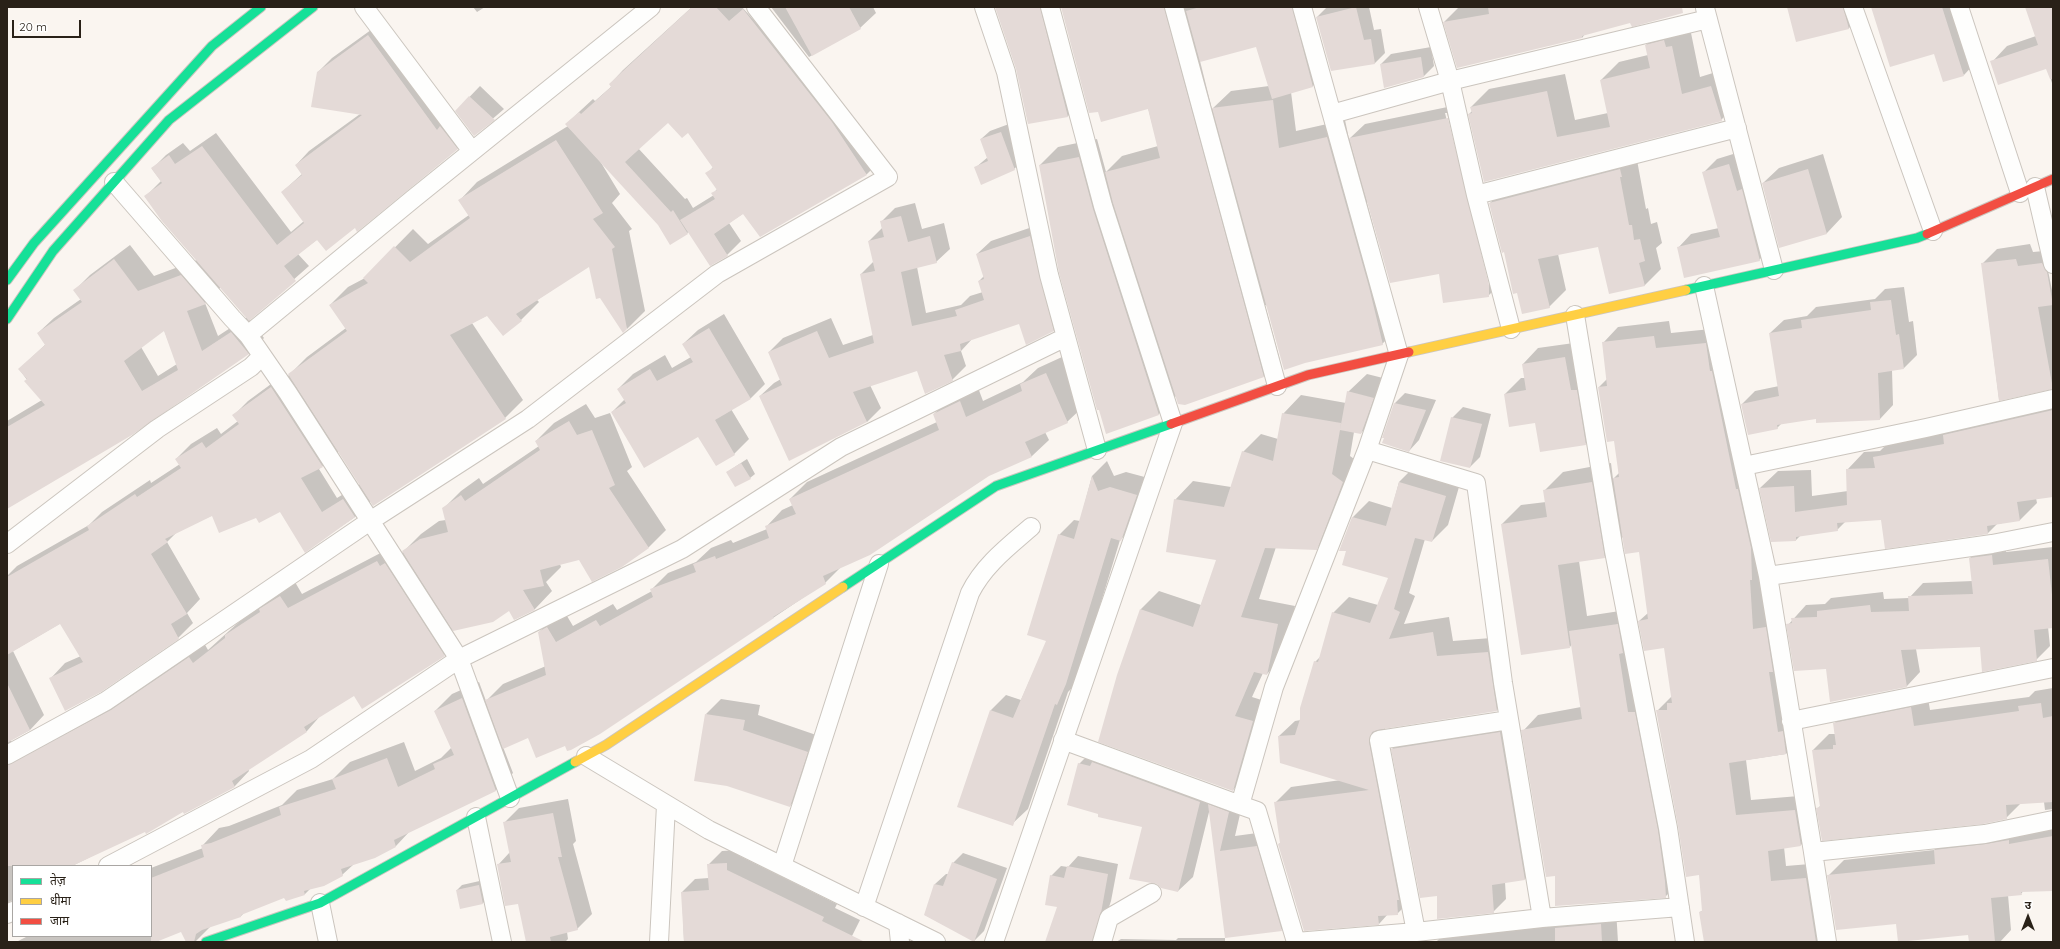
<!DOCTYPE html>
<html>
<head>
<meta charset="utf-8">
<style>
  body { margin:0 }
  #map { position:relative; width:2060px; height:949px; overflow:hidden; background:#faf5f0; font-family:Quicksand,"Noto Sans Devanagari",sans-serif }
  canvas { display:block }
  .frame { position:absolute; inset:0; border:8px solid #292118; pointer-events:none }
  .legend { position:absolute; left:12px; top:865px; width:140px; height:72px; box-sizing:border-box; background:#fff; border:1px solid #a9a6a3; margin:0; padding:5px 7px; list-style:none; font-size:12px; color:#292118 }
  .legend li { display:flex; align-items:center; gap:8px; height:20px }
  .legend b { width:20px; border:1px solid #a9a6a3 }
  .north { position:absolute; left:2008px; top:897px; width:40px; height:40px; -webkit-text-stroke:3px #fff; paint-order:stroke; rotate:0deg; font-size:11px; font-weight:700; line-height:16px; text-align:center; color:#292118 }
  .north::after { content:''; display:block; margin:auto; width:14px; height:18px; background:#292118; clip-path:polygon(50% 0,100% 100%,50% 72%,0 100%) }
  .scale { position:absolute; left:12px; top:20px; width:69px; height:18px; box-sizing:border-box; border:2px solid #292118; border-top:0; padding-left:5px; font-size:12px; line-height:14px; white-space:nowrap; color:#292118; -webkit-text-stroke:3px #fff; paint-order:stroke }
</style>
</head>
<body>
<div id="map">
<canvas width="2060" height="949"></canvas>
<div class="frame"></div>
<ul class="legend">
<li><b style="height:5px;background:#16e098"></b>तेज़</li>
<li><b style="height:5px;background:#ffcf43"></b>धीमा</li>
<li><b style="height:5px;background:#f24e42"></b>जाम</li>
</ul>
<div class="north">उ</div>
<div class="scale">20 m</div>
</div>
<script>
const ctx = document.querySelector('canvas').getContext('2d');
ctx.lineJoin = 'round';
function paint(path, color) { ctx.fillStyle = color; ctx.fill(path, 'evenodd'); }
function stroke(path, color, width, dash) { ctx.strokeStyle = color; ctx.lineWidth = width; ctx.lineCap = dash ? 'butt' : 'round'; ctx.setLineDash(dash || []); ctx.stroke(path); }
paint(new Path2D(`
  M473,7H485L477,12Z
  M692,7H742L880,161L867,174L760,236L744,213L729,223L741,241L727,255L710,265L689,232L687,233L659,225L600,161L620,194L612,203L632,229L629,231L645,311L627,329L590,265L537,300L539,302L521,320L488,315L472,323L523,400L505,418L371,501L355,517L305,551L280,511L257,517L213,515L177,532L167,542L200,599L187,613L193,623L178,638L51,678L65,663L81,656L61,623L13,651L44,715L30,730L11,740L12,746L204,643L208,650L240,621L295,582L302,594L392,547L395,552L400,549L402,553L421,534L439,521L446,520L443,509L461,491L479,478L483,484L539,446L536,441L554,423L586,404L595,418L610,413L632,467L627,471L666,530L649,547L622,566L580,559L560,564L561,567L546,582L552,591L535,609L515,619L509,610L493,621L452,630L459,641L444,655L354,695L321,715L307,731L248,769L249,771L235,786L184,813L183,811L72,866H13V900L7,903V576L17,566L89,525L102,512L150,480L151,483L180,464L176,459L191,444L217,428L221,434L238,421L234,415L248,401L286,373L288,376L307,357L346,328L330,305L348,287L365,278L413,229L428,244L469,215L460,200L477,182L568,126L567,124L580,111L593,99L595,101L612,86L610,84L623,70ZM668,121L688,132L713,167L707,174L717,189L713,194L714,195L693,208L687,198L685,199L638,148ZM339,451L360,484L337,498L319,469Z
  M771,7H873L876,13L860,28L809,57Z
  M996,7H1056L1082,102L1068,116L1028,122L1017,68Z
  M1062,7H1312L1329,69L1313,86L1291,92L1296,131L1345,120L1349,139L1365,124L1462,104L1502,282L1488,296L1440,273L1368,202L1367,203L1400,327L1382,344L1265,305L1280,360L1263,377L1176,396L1159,414L1106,432L1040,165L1058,147L1097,139L1106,172L1122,156L1158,146L1148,108ZM1257,46L1269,86L1231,91L1212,109L1200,61ZM1445,113H1447L1490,285H1488Z
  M1327,7H1369L1374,30L1381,29L1385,53L1375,63L1332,70L1317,17Z
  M1459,7H1670L1631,21L1585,34L1582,38L1444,22Z
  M1788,7H1861L1863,14L1848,29Z
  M1874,7H1960L1977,61L1964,75Z
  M2026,7H2053V86L2047,68L1992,62L2007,46L2036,36Z
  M382,22L471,135L457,149L355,227L318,239L298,254L309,266L249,319L264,338L248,354L7,508V421L42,400L19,369L46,344L38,333L54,318L81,299L75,290L90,275L130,245L154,276L197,260L145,197L161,181L152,169L166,155L183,143L190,151L216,133L291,232L304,221L282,192L302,174L296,165L309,151L360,114L318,72L332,58ZM221,287L247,317L218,336L205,303ZM164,330L177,364L158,376L141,347Z
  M1664,27L1690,28L1700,77L1729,68L1739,102L1721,120L1485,181L1469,114L1472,111L1471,107L1489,89L1565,74L1575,120L1608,113L1601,80L1619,62L1648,55L1646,45Z
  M1431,47L1434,66L1424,76L1381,64L1391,54Z
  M480,86L504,109L474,135L456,111Z
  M1009,124L1023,161L1014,169L975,168L988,157L981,139L990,131Z
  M1743,151L1773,246L1759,260L1678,248L1691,234L1719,228L1704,172L1717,159Z
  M1823,154L1842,217L1827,233L1780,247L1763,183L1779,168Z
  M1637,160L1646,209L1648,208L1651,224L1657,222L1662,243L1656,248L1661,269L1644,286L1599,246L1558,254L1566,290L1549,307L1517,292L1490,203L1507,186Z
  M915,203L922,229L944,223L950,249L936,262L917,267L926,313L961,305L970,296L983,292L979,281L984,276L977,254L991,241L1044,223L1067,317L1053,331L1020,323L973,338L961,351L966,366L952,380L917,369L870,385L881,408L867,422L760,396L774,383L781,379L769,352L783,338L831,318L843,345L873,335L861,274L874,261L869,241L882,228L881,222L895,208Z
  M2030,244L2033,252L2044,251L2053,295V388L1999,399L1982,264L1997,249Z
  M1904,287L1909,322L1913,321L1917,355L1904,368L1892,370L1893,405L1880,419L1817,418L1782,423L1777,428L1742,404L1755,391L1779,386L1770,333L1784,320L1807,316L1816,307L1875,299L1885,289Z
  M724,314L765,384L751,398L731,409L749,439L734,454L716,465L699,436L612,412L625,399L618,389L633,374L665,355L672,368L691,357L683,344L698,330Z
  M1669,321L1671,333L1721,328L1801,738L1786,754L1746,760L1751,800L1811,795L1816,830L1801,845L1784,847L1786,866L1822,863L1834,942H1705L1700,912L1703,910L1700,874L1679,826L1657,711L1672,696L1665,647L1639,621L1648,613L1640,550L1623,537L1604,557L1579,561L1587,616L1633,609L1681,881L1665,897L1556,875L1523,731L1538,715L1581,707L1572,644L1570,647L1502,524L1521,505L1546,502L1544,491L1563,472L1611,463L1613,479L1619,473L1615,440L1599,387L1607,379L1603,343L1618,327Z
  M1581,342L1601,429L1585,444L1536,422L1505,394L1521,378H1525L1523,364L1538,348Z
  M1062,357L1084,406L1067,422L1045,432L1049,440L1032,456L989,475L842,566L825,583L773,618L565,745L528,737L503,747L513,773L496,790L410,831L396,846L354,864L342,875L310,889L305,894L285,896L244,913L241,916L211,926L195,942H187L182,931L153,942H16L28,936H151V868L203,848V845L219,828L229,826L282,805L297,790L333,779L350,762L404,742L415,771L441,758L452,747L435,711L452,694L479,682L486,701L503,684L546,666L539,632L556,615L564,611L573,626L613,604L617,610L652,591L651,590L668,573L696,562L711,548L731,540L733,543L767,529L766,527L782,510L793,505L790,499L807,482L937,422L934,414L951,397L977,385L983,401L1023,382L1038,368Z
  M1367,374L1391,380L1379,415L1361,433L1354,432L1350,456L1361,464L1335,530L1316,549L1276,547L1259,599L1295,606L1285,655L1267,674L1263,673L1252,697L1271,703L1251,772L1233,790L1118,675L1141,609L1159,591L1201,605L1217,560L1175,500L1193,481L1231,487L1243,452L1261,434L1278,439L1283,414L1301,395L1346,403L1348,392Z
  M1405,393L1436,400L1419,440L1409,451L1383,437L1395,403Z
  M2053,397V496L2036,498L2037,503L2020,520L1997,524L1988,533L1886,548L1882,519L1846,521L1837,530L1801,535L1796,540L1760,488L1778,471L1811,470L1812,496L1848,491L1847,470L1864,452L1880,451L1891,440Z
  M1463,407L1491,414L1480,457L1470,467L1452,418Z
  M747,459L755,474L750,478L727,472Z
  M1107,461L1114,476L1126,472L1152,479L1136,525L1120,540L1081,668L1072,688L1068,692L1028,809L1012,824L991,710L1006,695L1021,700L1047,641L1059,535L1074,520L1080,521L1092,476Z
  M1415,466L1461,480L1448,525L1432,541L1425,539L1409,593L1415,596L1404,624L1449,617L1453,641L1504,637L1512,694L1497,710L1385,728L1415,883L1413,898L1397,914H1388L1379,924L1279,844L1281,842L1275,803L1291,787L1341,780L1279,736L1295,721L1301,720L1315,662L1321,656L1333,613L1349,597L1378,605L1389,578L1347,550H1340L1353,517L1369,501L1392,508L1399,482Z
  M2005,542L2006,552L2053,547V627H2048L2050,646L2036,660L1981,646L1916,649L1920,672L1907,686L1831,701L1827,668L1788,625L1806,605L1825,604L1831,598L1883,592L1884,599L1909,598L1923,583L1973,581L1970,558L1983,545Z
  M2053,688V809L2045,810L2044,802L2021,803L2006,818L1818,808L1821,805L1813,750L1829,734H1835L1834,724L1850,708L1927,692L1930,710L2029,697L2035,691Z
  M721,699L760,705L758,715L822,737L805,790L790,806L706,714Z
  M1513,720L1538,866L1525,879L1505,882L1506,899L1493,912L1438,895L1392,749L1405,736Z
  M1094,749L1211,803L1224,789L1244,797L1235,836L1272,831L1297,915L1281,930L1226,937L1210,808L1193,877L1178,891L1143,826L1079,764Z
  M568,799L576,841L573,844L592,914L577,929L567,932L568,939L565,942H527L519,902L498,865L510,852L504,823L519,808Z
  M2053,823V890H2024L2021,894L2008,895L2011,930L2000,942H1970L1969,934L1897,923L1828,876L1844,860L1934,850L1951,834Z
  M740,850V856L837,904L835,908L860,920L849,942H684L682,892L695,879L709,878L708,865L722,851Z
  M963,853L1007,868L984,931L974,941L925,915L935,884L946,874H948L953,863Z
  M1078,856L1118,864L1111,901L1102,928L1105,939L1114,942H1046L1059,906L1051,876L1061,866L1068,867Z
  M484,880L488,898L483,903L461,908L457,890L462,885Z
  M1616,909L1618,942H1432L1437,941L1453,925Z
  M1178,938H1225V942H1116L1121,939L1176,940Z`), '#0003');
paint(new Path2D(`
  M692,7H716L729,21L743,9L832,122L867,175L760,237L743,214L714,234L728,256L710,266L680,220L715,199L711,193L717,190L705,173L713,168L688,133L682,138L668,123L625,162L671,212L673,210L688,234L670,245L658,225L565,124L579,112L581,114L611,87L609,84Z
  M785,7H849L861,29L812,56Z
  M995,7H1040L1068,117L1028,124L1016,69Z
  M1061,7H1164L1264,377L1185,405L1178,404L1113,203L1105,172L1160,158L1148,109L1101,122L1098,112L1089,113Z
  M1200,7H1292L1313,87L1272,99L1256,47L1200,62L1186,11Z
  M1356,7L1364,40L1371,39L1375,64L1331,71L1316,17Z
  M1488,7H1682L1683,13L1632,27L1630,23L1582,36V38L1457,68L1443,22L1489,14Z
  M1787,7H1843L1849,29L1796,42Z
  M1871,7H1942L1964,76L1943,82L1934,54L1890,67Z
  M2025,7H2053V79H2050L2046,69L1998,85L1990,61L2038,45Z
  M368,35L437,130L440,126L458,149L357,232L355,228L326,251L317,240L284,266L296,281L249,321L161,220L144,196L162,183L151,168L169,155L175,164L202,146L277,245L304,223L281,192L302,175L295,165L362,115L311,107L317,72Z
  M1664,40L1666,47L1672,46L1682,94L1711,86L1722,121L1484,182L1468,114L1472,113L1470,107L1547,91L1557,137L1610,127L1600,80L1650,68L1645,45Z
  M1421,57L1424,77L1384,88L1380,64Z
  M469,96L495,120L474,136L455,111Z
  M1273,100L1279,148L1327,137L1369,287L1383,345L1305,363L1284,370L1212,108Z
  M1448,118L1489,285V297L1443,303L1439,274L1390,283L1349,138Z
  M1001,132L1015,170L981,185L974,167L988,161L980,139Z
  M556,140L603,213L593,219L615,247L612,249L627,329L623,333L600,298L596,299L589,267L516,314L522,321L503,336L487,316L450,335L506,419L373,506L288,374L347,331L329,305L368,283L363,278L394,246L410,262L470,218L458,200Z
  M1079,157L1093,209L1159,415L1106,434L1099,410H1097L1059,273L1039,165Z
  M1729,164L1737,191L1742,189L1760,261L1684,278L1677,247L1720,237L1702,172Z
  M1620,169L1622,177H1620L1629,225H1632L1634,240L1640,239L1645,261L1639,263L1645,286L1609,294L1598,247L1538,259L1550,308L1522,314L1517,293L1513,294L1504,252L1502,253L1489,203Z
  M1808,169L1827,234L1779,248L1762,183Z
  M901,216L908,242L930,236L937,263L901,272L912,326L957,316L955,310L984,300L978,281L984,279L976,254L1030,236L1054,331L1026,345L1019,324L960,344L961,351L944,355L953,381L925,394L917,371L853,392L867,422L789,461L759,396L782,385L768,352L817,331L829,358L874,343L860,274L875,271L868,241L884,237L880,221Z
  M114,259L138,291L181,275L206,304L187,311L202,351L231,332L249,354L132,435L7,509V427L45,405L24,381L27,379L18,369L45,345L37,333L82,302L73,290ZM164,331L178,370L142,391L124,361Z
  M2016,259L2018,266L2042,263L2047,272L2053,305L2038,307L2053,389L1999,401L1981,263Z
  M1891,300L1896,335L1899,334L1904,369L1878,373L1880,420L1816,423V419L1777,425L1778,429L1748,435L1741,404L1779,396L1769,333L1802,328L1801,320L1871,310L1870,302Z
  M709,328L751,399L715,420L735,455L716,466L698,437L644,468L611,412L626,403L617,389L650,369L657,381L693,362L682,344Z
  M1654,336L1656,348L1706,343L1710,371H1712L1736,489H1738L1751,548L1752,580H1750L1753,629L1766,627L1773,672H1769L1778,732L1783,731L1786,754L1729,763L1736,815L1795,810L1801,846L1768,851L1771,881L1806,878L1816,942H1704L1699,912L1702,911L1699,875L1686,877L1678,826L1656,710H1667V703H1672L1664,648L1644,651L1638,621L1648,619L1639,552L1625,554L1613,478L1619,477L1614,441L1607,442L1598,387L1607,386L1602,342Z
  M1565,357L1571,390H1577L1586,445L1540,452L1535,423L1509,427L1504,394L1526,390L1522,364Z
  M1046,373L1068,423L1025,442L1032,457L989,476L870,555L823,576L826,584L773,617L774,618L600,734L571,750L567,751L565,746L536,758L528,738L503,749L485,700L546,675L538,632L547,627L556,642L596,620L600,626L653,597L650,589L696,572L693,564L715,556L716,559L769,538L765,526L796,514L789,499L939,430L933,414L960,401L966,417L1022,391L1020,384Z
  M271,387L323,467L301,478L322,512L343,499L355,517L305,553L280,512L259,523L256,518L219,533L212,516L165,539L168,542L151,554L187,614L171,624L179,639L101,692L65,711L49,678L83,662L60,624L7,655V577L89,530L87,526L135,494L137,497L181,468L175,459L202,442L206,448L239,424L232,415Z
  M1347,391L1374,398L1361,434L1340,430L1332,474L1343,482L1317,550L1265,548L1241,617L1278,624L1267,675L1254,672L1235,716L1253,721L1233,791L1098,742L1117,675L1140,609L1193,627L1216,560L1166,552L1174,499L1224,507L1242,451L1273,461L1282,413L1341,423L1340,430Z
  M1394,403L1426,410L1409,452L1382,443L1384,438H1382Z
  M2053,410V497L2017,502L2020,521L1987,526L1988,534L1885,549L1881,520L1837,523L1838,531L1796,537V541L1771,542L1759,488L1794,486L1795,512L1847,505L1846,469L1875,468L1873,457L1944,444L1943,435Z
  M1451,417L1482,424L1470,468L1440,461Z
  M569,421L577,435L592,430L615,485L609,488L649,548L622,567L592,582L579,560L540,570L544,586L523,590L535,610L514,620L509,611L493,622L453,631L402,551L420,539L448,532L442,508L461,495L465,501L540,450L535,441Z
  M741,463L751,479L735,487L726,472Z
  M1092,476L1098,491L1110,487L1137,495L1121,541L1111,538L1066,684L1057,705L1055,704L1013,826L957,807L990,710L1013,718L1046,641L1027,635L1058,534L1074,539Z
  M1399,482L1446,496L1432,542L1415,538L1394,609L1400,612L1389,639L1433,632L1437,656L1488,652L1497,711L1377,730L1372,732L1369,742L1399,900H1397L1398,915L1378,916L1379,925L1304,931L1278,844L1280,843L1274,802L1369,790L1280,763L1278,736L1295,735L1300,719V708L1314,661L1318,662L1332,612L1370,623L1388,578L1342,565L1346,551H1339L1352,517L1386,526Z
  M1592,482L1605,558L1558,565L1570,648L1521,655L1501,524L1547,517L1543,490Z
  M1992,555L1993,565L2048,559L2053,604V628L2034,630L2037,661L1982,672L1980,647L1901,650L1907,687L1830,702L1826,669L1794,671L1786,624L1792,623L1791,618L1817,617V611L1870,605L1871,612L1909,611L1908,596L1973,594L1969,558Z
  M377,561L380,566L385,563L445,656L362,709L354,696L304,727L307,732L232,781L235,787L184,814L183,812L146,834L145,832L72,866H7V765L111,710L189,657L193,663L225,638V635L260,612L259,609L280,596L288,608Z
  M1618,624L1623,653L1619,654L1628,712H1635L1658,830L1665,881L1666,898L1555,906V876L1546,877L1521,730L1582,719L1569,631Z
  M7,683L30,730L7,743Z
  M462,698L496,791L394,840L396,847L375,858L341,869L343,876L324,886L304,891L305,895L286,901L284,898L241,915V917L202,930L196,934L194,942H186L181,932L156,942H151V878L204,857L201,845L211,843L281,815L279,807L336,789L332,779L387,758L398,787L435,769L433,764L454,755L434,711Z
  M2041,703L2043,718L2053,716V802L2006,805L2007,819L1983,824L1822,841L1816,808L1820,807L1812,750L1833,749V745H1836L1833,723L1911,707L1914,726L2019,711L2018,706Z
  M705,714L745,720L743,730L808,752L790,807L727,786L694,781Z
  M1500,732L1525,880L1492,885L1494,913L1437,919V896L1420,898L1391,749Z
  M1092,762L1200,802L1178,892L1161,888L1157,884L1129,879L1142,827L1098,817V814L1067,805L1078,763L1090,766Z
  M1208,804L1229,812L1220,851L1257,846L1282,931L1225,938Z
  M553,813L562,857H558L578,930L550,937L551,942H526L518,904L505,906L497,864L511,862L503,822Z
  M2053,836V891L2021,892L2022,895L1991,898L1995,942H1969L1968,935L1898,942L1896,924L1836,930L1827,875L1935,864L1934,850L1986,844L2009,840V844Z
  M952,862L997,879L974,942L924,915L934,884L943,886Z
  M727,863V870L824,917L822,921L865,942H684L681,892L709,890L707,864Z
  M1067,866L1108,874L1101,913L1092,942H1045L1057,907L1045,905L1050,875L1064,878Z
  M479,885L483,904L460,909L456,890Z
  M1601,924L1602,942H1555V928Z`), '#e4dad7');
const street = new Path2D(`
  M364,7L472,151
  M984,7L1006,72L1049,275L1097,450
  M1174,7L1277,386
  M1302,7L1399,355L1367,450L1476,483L1503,683L1542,918L1680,907
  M1853,7L1933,231
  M1959,7L2020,193
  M1705,8L1774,270
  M1332,114L1450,81L1428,7
  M2035,187L2053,264
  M1476,195L1450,81L1708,19
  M1704,286L1768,576L1813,852L1985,834L2053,820
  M1575,315L1614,551L1668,828L1685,942
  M1511,329L1476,195L1737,128
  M248,335L413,199L651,7
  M1744,466L1926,428L2053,399
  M7,544L157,429L251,367L262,356
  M1768,576L1992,544L2053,532
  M1791,721L2053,668
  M1063,740L1240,805L1274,687L1367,450
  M7,755L106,701L370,521L528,419L717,274L888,177L756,7
  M586,756L709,830L936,942
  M510,798L459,659L682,549L841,447L1066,337
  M1240,805L1257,811L1296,942
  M476,817L502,942
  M1813,852L1827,942
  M108,866L311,759L459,659L288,393L248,335L232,318L114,182
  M782,866L879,564
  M320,903L328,942
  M864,907L970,593C984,565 1008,547 1031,527
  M7,914L13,911
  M898,923L900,942
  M1416,932L1379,740L1509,720
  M659,942L666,805
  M994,942L1173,423L1103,206L1050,7
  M1102,942L1109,918L1152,893
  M1296,942L1416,932L1542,918`);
const fast = new Path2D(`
  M7,280L34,243L212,46L261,7
  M1686,290L1917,238L1927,234
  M7,319L53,251L169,120L313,7
  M843,587L996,486L1171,424
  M206,942L320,903L575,762`);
const slow = new Path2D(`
  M1409,352L1686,290
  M575,762L606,745L843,587`);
const jam = new Path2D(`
  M1927,234L2053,179
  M1171,424L1308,375L1409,352`);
stroke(street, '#cbc5be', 20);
stroke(fast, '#cbc5be', 11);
stroke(slow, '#cbc5be', 11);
stroke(jam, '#cbc5be', 11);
stroke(street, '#fefefd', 18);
stroke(fast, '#16e098', 9);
stroke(slow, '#ffcf43', 9);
stroke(jam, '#f24e42', 9);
</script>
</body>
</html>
